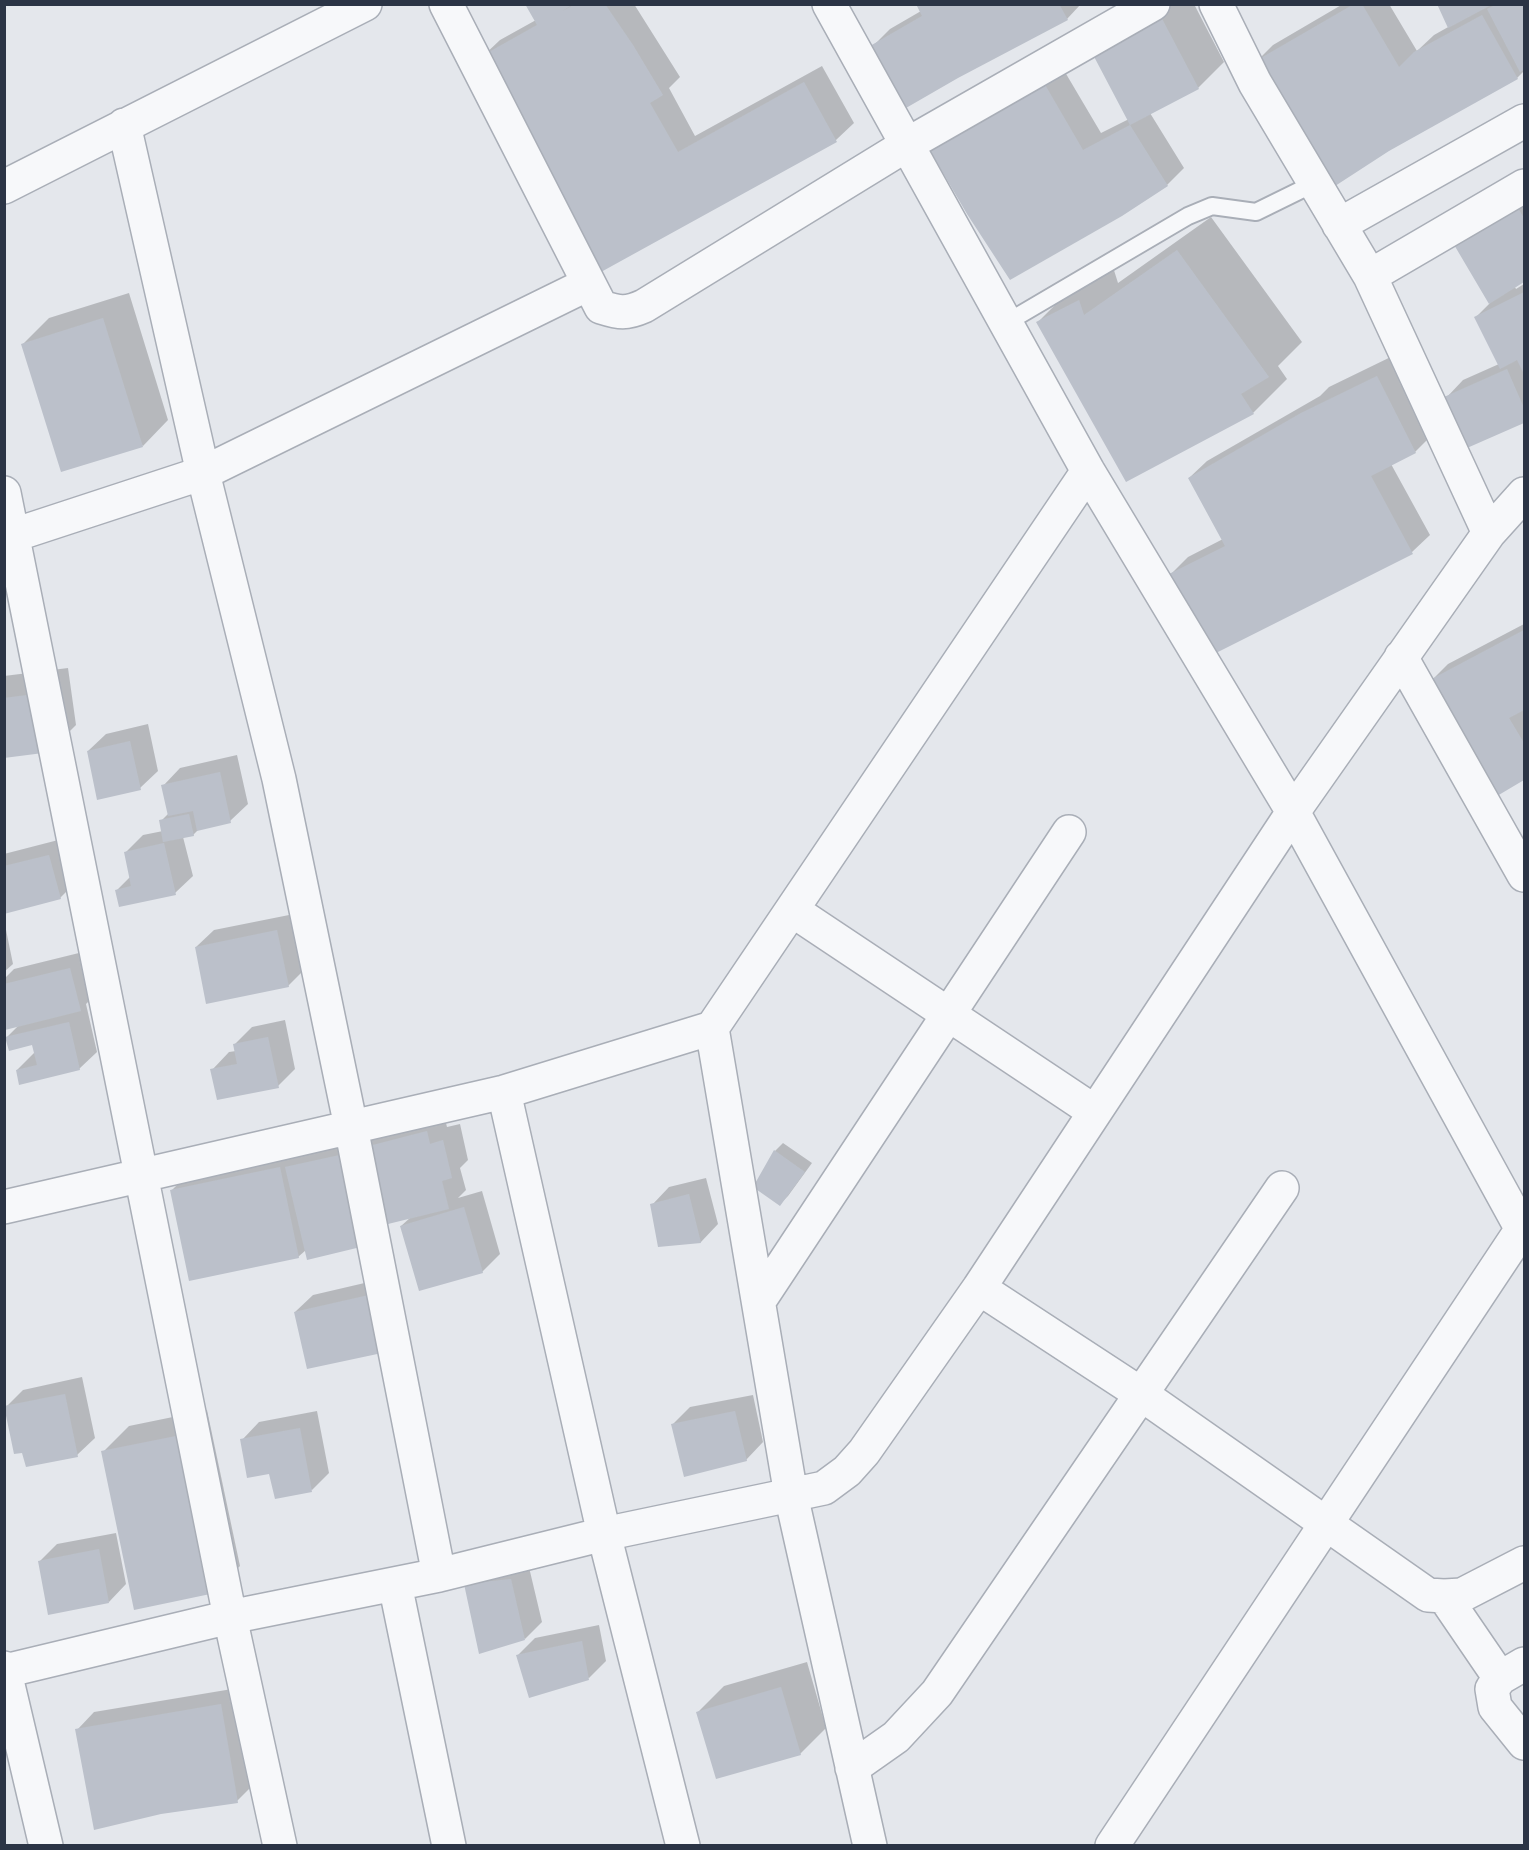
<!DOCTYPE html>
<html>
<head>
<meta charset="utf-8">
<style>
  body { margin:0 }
  #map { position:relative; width:1529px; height:1850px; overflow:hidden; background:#e4e7ec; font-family:"Asap Condensed",sans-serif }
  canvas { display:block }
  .frame { position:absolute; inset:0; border:6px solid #2b3445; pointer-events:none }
</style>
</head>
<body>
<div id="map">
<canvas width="1529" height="1850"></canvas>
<div class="frame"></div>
</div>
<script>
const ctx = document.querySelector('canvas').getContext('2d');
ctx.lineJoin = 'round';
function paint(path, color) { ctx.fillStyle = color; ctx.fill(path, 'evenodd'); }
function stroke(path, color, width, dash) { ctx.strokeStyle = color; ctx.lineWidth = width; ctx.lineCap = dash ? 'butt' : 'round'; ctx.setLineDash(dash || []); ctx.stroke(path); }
paint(new Path2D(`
  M527,4H573L574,7L578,4H634L680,77L669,88L695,136L822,66L854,123L836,140L602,270L482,57L500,40L536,20Z
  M918,4H1081L1067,19L872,47L890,29L921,11Z
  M1154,4H1194L1224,62L1198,88L1150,113L1184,168L1167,185L931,149L1062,67L1101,133L1129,119Z
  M1343,4H1389L1417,51L1434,35L1450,26L1438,4H1524V71L1517,78L1388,149L1256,62L1273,45Z
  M1524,195V281L1515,287L1516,289L1524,284V421L1468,446L1446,398L1463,380L1499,364L1476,317L1490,303L1455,244Z
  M1211,217L1302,342L1278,366L1287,379L1253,413L1038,322L1072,288L1113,267L1118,283Z
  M129,293L168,420L143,446L23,344L49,318Z
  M1403,351L1441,426L1415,452L1391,464L1430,535L1412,552L1213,653L1171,574L1188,557L1223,539L1189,478L1207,461L1320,396L1329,387Z
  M1524,624V779L1492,796L1430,682L1448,664Z
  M68,668L76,725L50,751L4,757V676Z
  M148,724L158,771L140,788L88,751L106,734Z
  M237,755L248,804L230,821L199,829L193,835L183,837L193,876L175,893L117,890L131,876L125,853L143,835L163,831L161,821L169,813L163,786L180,768Z
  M66,838L77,881L60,898L4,912V854Z
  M294,914L306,968L288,986L196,947L214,930Z
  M4,920L13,964L4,972Z
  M87,951L98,992L86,1004L97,1052L79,1069L17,1070L35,1052L33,1043L7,1037L20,1024L6,1028L4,1020V979L14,969Z
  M285,1020L295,1069L278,1086L212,1070L229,1052L236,1051L235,1044L252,1027Z
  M444,1115L447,1127L460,1124L468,1160L460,1168L466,1190L458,1198L482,1191L500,1254L482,1272L401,1226L411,1217L391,1221L369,1244L306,1250L298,1257L172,1190L198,1164L374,1128L377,1139L388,1129Z
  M783,1143L812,1163L788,1196L780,1204L775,1151Z
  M706,1178L718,1224L701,1242L659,1245L652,1205L669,1187Z
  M386,1278L399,1334L295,1312L313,1295Z
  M82,1377L95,1438L77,1455L6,1407L23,1390Z
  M753,1395L763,1442L746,1460L672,1425L690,1407Z
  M207,1410L240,1566L214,1591L103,1452L129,1426Z
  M317,1411L329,1473L312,1490L270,1473L242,1440L259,1422Z
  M116,1533L126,1584L109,1602L40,1561L57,1544Z
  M528,1563L542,1622L525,1639L466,1584Z
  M599,1625L606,1661L589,1678L518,1655L535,1638Z
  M807,1662L826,1728L800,1754L698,1712L724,1686Z
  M238,1688L254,1784L237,1801L77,1730L94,1712Z`), '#0003');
paint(new Path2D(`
  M525,4H573L561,12L575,4H605L633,45L663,95L650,103L678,152L804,82L837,142L601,272L480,57L537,25Z
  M916,4H1059L1068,20L958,78L906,108L870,46L922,16Z
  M1354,4H1362L1399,67L1414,52L1482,15L1518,79L1389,151L1332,188L1254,62Z
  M1437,4H1493L1448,28Z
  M1497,4H1524V70L1520,72L1487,9Z
  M1159,13L1199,89L1130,125L1090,49Z
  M1044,83L1083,150L1130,125L1168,186L1122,216L1010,280L967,214L929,149Z
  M1516,205L1524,218V282L1489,304L1453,243Z
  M1177,250L1269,377L1241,394L1254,414L1126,482L1036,322L1079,300L1084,315Z
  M1524,292V374L1517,360L1500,369L1474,317Z
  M103,318L143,447L61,472L21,344Z
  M1507,369L1524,408V423L1467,448L1444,397Z
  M1377,376L1416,453L1371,476L1413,554L1212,655L1169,574L1225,546L1188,478L1301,413Z
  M1524,630V710L1509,718L1524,743V780L1492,799L1428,681Z
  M43,693L51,752L4,758V698Z
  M130,741L141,790L97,800L87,751Z
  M220,772L231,823L197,831L193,811L168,816L161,785Z
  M189,814L194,836L163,842L159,820Z
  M164,843L176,895L119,907L115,890L131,886L124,852Z
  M49,855L61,899L4,914V866Z
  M277,930L289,987L206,1004L195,947Z
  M70,968L81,1011L5,1030L4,984Z
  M69,1022L80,1070L19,1085L16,1070L37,1065L32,1045L9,1051L5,1037Z
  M268,1037L279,1088L217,1100L210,1069L237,1064L233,1044Z
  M427,1131L430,1144L443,1140L452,1178L442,1181L449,1209L388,1224L369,1146Z
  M774,1150L805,1172L780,1206L753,1187Z
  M349,1153L369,1245L307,1260L285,1167Z
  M280,1167L299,1258L189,1281L170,1190Z
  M689,1194L701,1243L658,1247L650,1204Z
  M464,1207L483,1273L419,1291L400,1226Z
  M369,1295L382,1353L307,1369L294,1312Z
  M65,1394L78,1457L26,1467L22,1453L14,1454L4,1406Z
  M735,1411L747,1461L684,1477L671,1424Z
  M300,1428L312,1492L275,1499L269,1474L247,1478L240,1439Z
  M181,1435L215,1593L134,1610L101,1451Z
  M99,1549L109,1603L48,1615L38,1561Z
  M511,1579L525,1640L479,1654L464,1584Z
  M582,1641L589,1680L529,1698L516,1655Z
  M781,1687L801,1755L716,1779L696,1712Z
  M221,1704L238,1803L161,1814L94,1830L75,1729Z`), '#bbc0ca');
const service = new Path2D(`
  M1006,323L1188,216L1212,206L1256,212L1315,183`);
const minor = new Path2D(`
  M446,4L601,307C620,313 626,314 644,306L908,144L1153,4
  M829,4L1088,471L1293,812L1524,1233
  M1216,4L1255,83L1370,276L1489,533
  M124,125L203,473L279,779L351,1127L439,1575
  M4,187L365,4
  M1339,225L1524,121
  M1370,276L1524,186
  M4,493L230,1617L280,1846
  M14,535L203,473L588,284
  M1401,657L1524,875
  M792,910L1095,1112
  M712,1028L791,1495L870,1846
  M504,1092L604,1534L683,1846
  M4,1207L504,1092L712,1028L1088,471
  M979,1288L1141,1394L1428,1595L1444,1596L1462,1595L1524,1563
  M759,1301L1069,832
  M395,1584L449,1846
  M1444,1596L1500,1678
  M1524,1664L1500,1678L1492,1689L1495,1707L1524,1743
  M4,1668L46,1846
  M5,1671L230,1617L439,1575L604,1534L824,1488L847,1471L864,1452L979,1288L1293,812L1489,533L1524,494
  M852,1768L896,1737L937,1693L1282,1188
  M1112,1846L1524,1226`);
stroke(service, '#a9aeb7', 20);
stroke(minor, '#a9aeb7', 36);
stroke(service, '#f7f8fa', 16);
stroke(minor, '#f7f8fa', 33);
</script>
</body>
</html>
